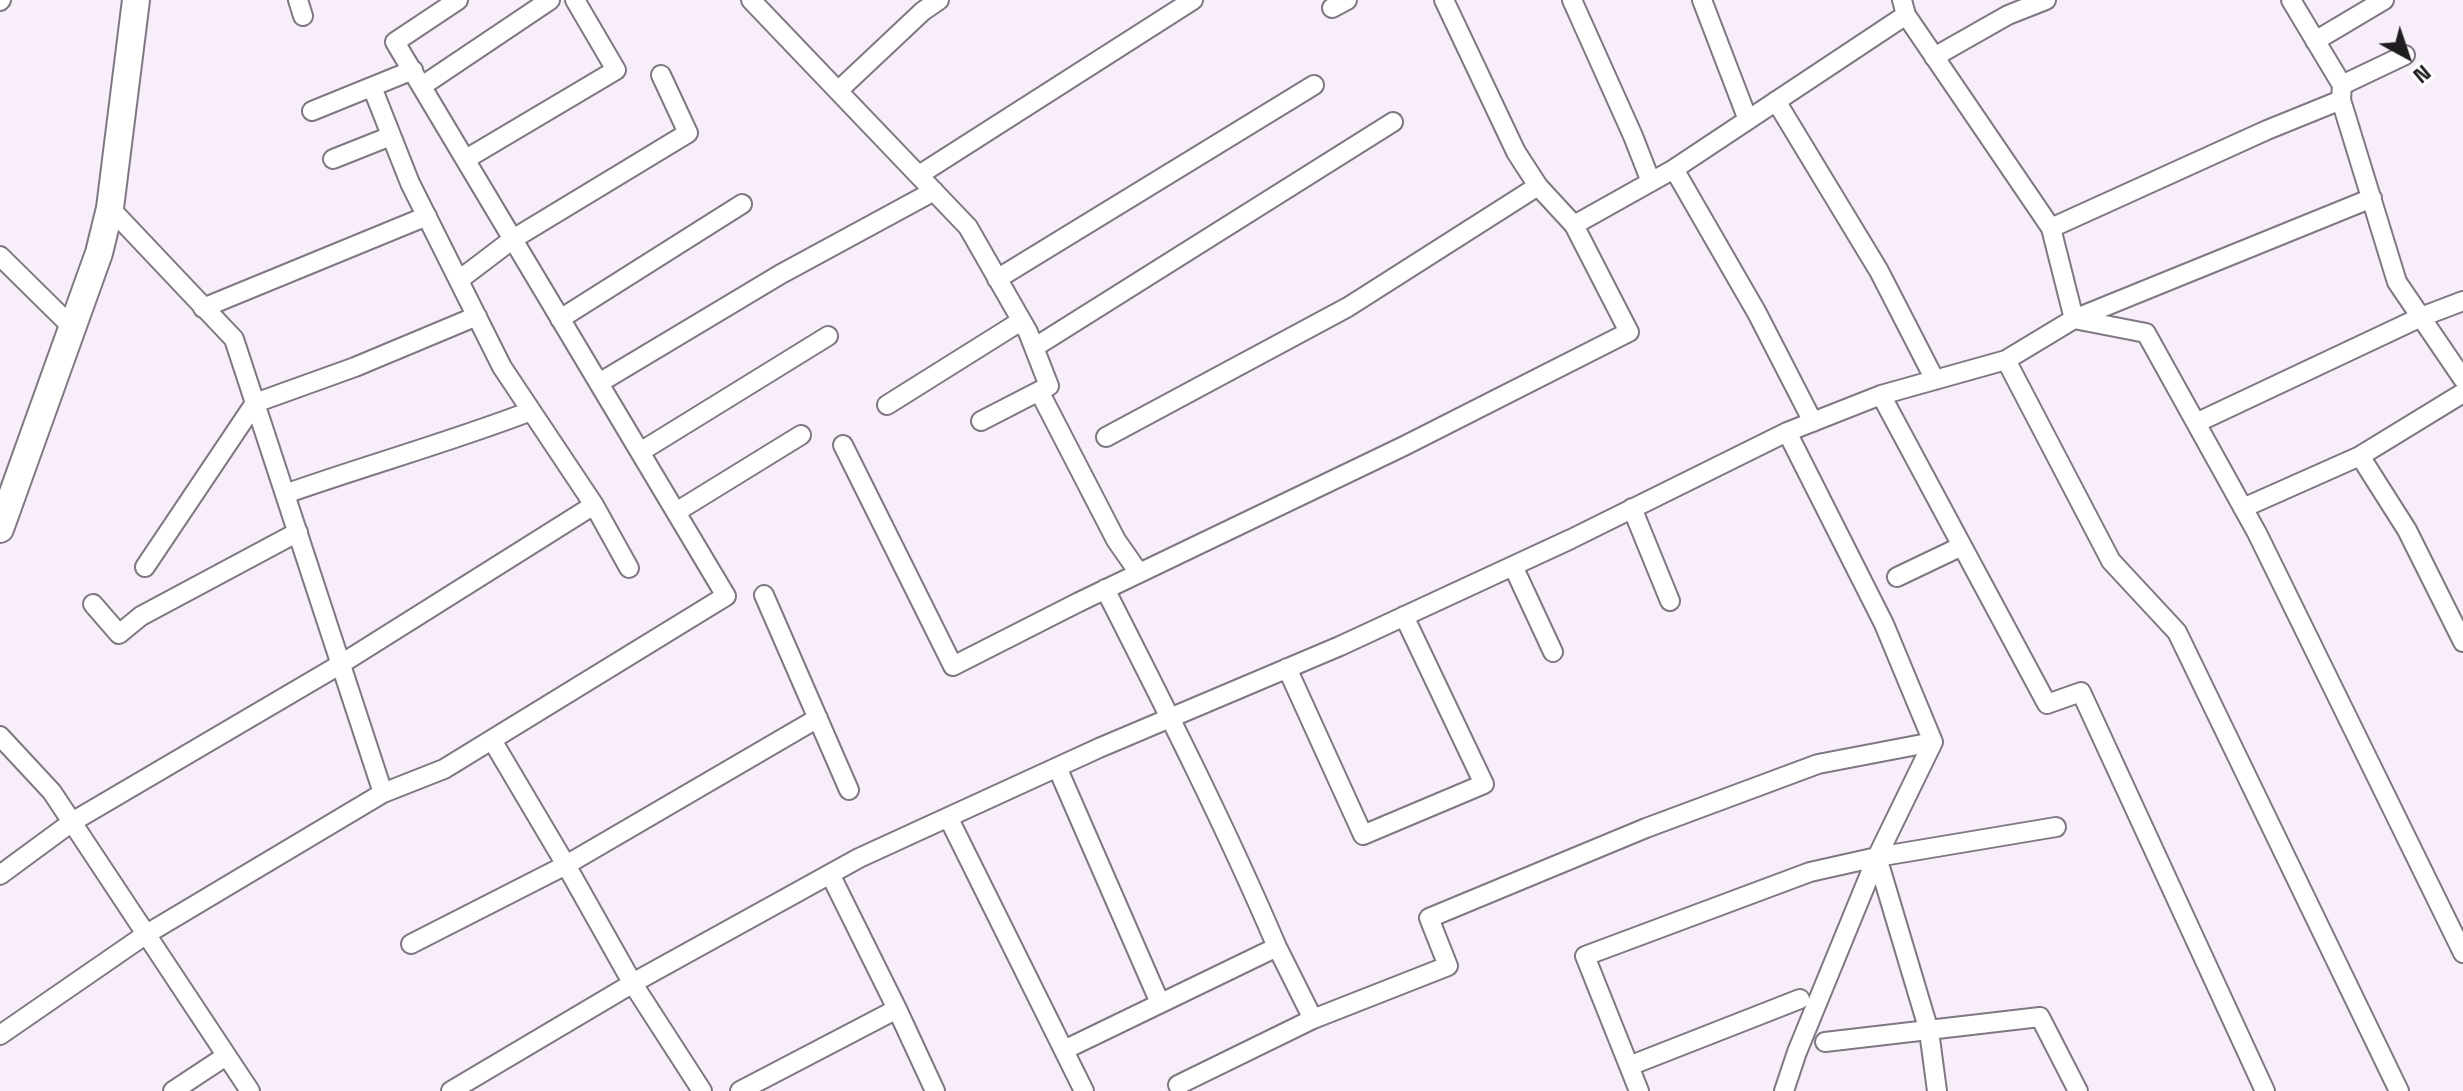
<!DOCTYPE html>
<html>
<head>
<meta charset="utf-8">
<style>
  body { margin:0 }
  #map { position:relative; width:2463px; height:1091px; overflow:hidden; background:#f7eefa; font-family:"Space Grotesk",sans-serif }
  canvas { display:block }
  .north { position:absolute; left:2367px; top:16px; width:80px; height:80px; -webkit-text-stroke:6px #fff; paint-order:stroke; rotate:140deg; font-size:22px; font-weight:700; line-height:32px; text-align:center; color:#201d21 }
  .north::after { content:''; display:block; margin:auto; width:28px; height:36px; background:#201d21; clip-path:polygon(50% 0,100% 100%,50% 72%,0 100%) }
</style>
</head>
<body>
<div id="map">
<canvas width="2463" height="1091"></canvas>
<div class="north">N</div>
</div>
<script>
const ctx = document.querySelector('canvas').getContext('2d');
ctx.lineJoin = 'round';
function stroke(path, color, width, dash) { ctx.strokeStyle = color; ctx.lineWidth = width; ctx.lineCap = dash ? 'butt' : 'round'; ctx.setLineDash(dash || []); ctx.stroke(path); }
const street = new Path2D(`
  M298,0L303,16
  M751,0L968,227L1028,332L1049,386L981,421
  M1444,0L1516,152L1538,186L1574,225L1674,169L1906,15L1902,0
  M1572,0L1633,136L1651,182
  M1702,0L1748,120
  M2291,0L2342,85
  M0,1L1,0
  M1332,8L1347,0
  M1906,15L2051,228L2267,130L2341,100L2342,85L2405,55
  M2315,41L2384,0
  M1934,57L2008,15L2046,0
  M422,86L550,0
  M372,87L410,183L502,367L594,505L629,568
  M839,90L923,11L939,0
  M2341,100L2397,282L2463,379
  M1776,101L1879,271L1935,380
  M312,111L413,70
  M333,159L391,136
  M466,159L616,70L575,0
  M1674,169L1757,313L1813,422
  M919,175L1193,0
  M2372,198L2074,319L2146,333L2257,533L2463,953
  M110,208L234,339L383,793L444,769L726,596L395,42L458,0
  M0,256L73,328
  M997,279L1314,85
  M459,280L513,239L688,133L661,75
  M203,308L427,216
  M560,319L742,204
  M1035,347L1393,122
  M2006,360L2111,561L2177,632L2399,1091
  M599,383L781,274L934,191
  M1039,391L1116,540L1139,573
  M1881,395L2047,704L2081,692L2265,1091
  M887,405L1021,321
  M2196,423L2421,317L2463,301
  M1787,432L1884,624L1933,742
  M1106,437L1348,307L1538,186
  M843,445L953,666L1079,602L1404,446L1629,332L1574,225
  M640,452L828,336
  M2360,456L2463,393
  M285,494C367,465 450,442 531,411
  M1632,508L1670,601
  M2243,508L2360,456L2407,530L2463,642
  M676,512L801,435
  M1513,566L1553,652
  M145,567L255,403L355,367L477,316
  M1897,577L1962,546
  M1105,589C1165,707 1225,825 1277,947
  M764,595L849,790
  M93,604L119,634L141,616L298,532
  M1287,668L1363,835L1484,784L1404,616
  M0,736L52,792L250,1091
  M1057,767L1160,1003
  M948,817L1084,1091
  M0,875L72,822L341,664L594,505
  M411,944L566,865L492,740
  M897,1009L935,1091
  M0,1035L145,935L383,793
  M1825,1042L2040,1017L2078,1091
  M1064,1050L1277,947L1313,1019L1448,966L1429,918L1646,828L1818,764L1933,742L1877,857L1929,1031L1937,1091
  M1629,1066L1800,999
  M1178,1085L1313,1019
  M173,1091L226,1056
  M451,1091L640,979L859,858L1099,748L1340,646L1571,539L1787,432L1881,395L2006,360L2074,319L2051,228
  M702,1091L633,984L566,865L818,718
  M740,1091L897,1009L830,874
  M1639,1091L1585,956L1810,872L1877,857L2056,827
  M1784,1091L1797,1052L1877,857`);
const secondary = new Path2D(`
  M0,529L99,253L110,208L136,0`);
stroke(street, '#7f7781', 22);
stroke(secondary, '#7f7781', 30);
stroke(street, '#fff', 18);
stroke(secondary, '#fff', 26);
</script>
</body>
</html>
